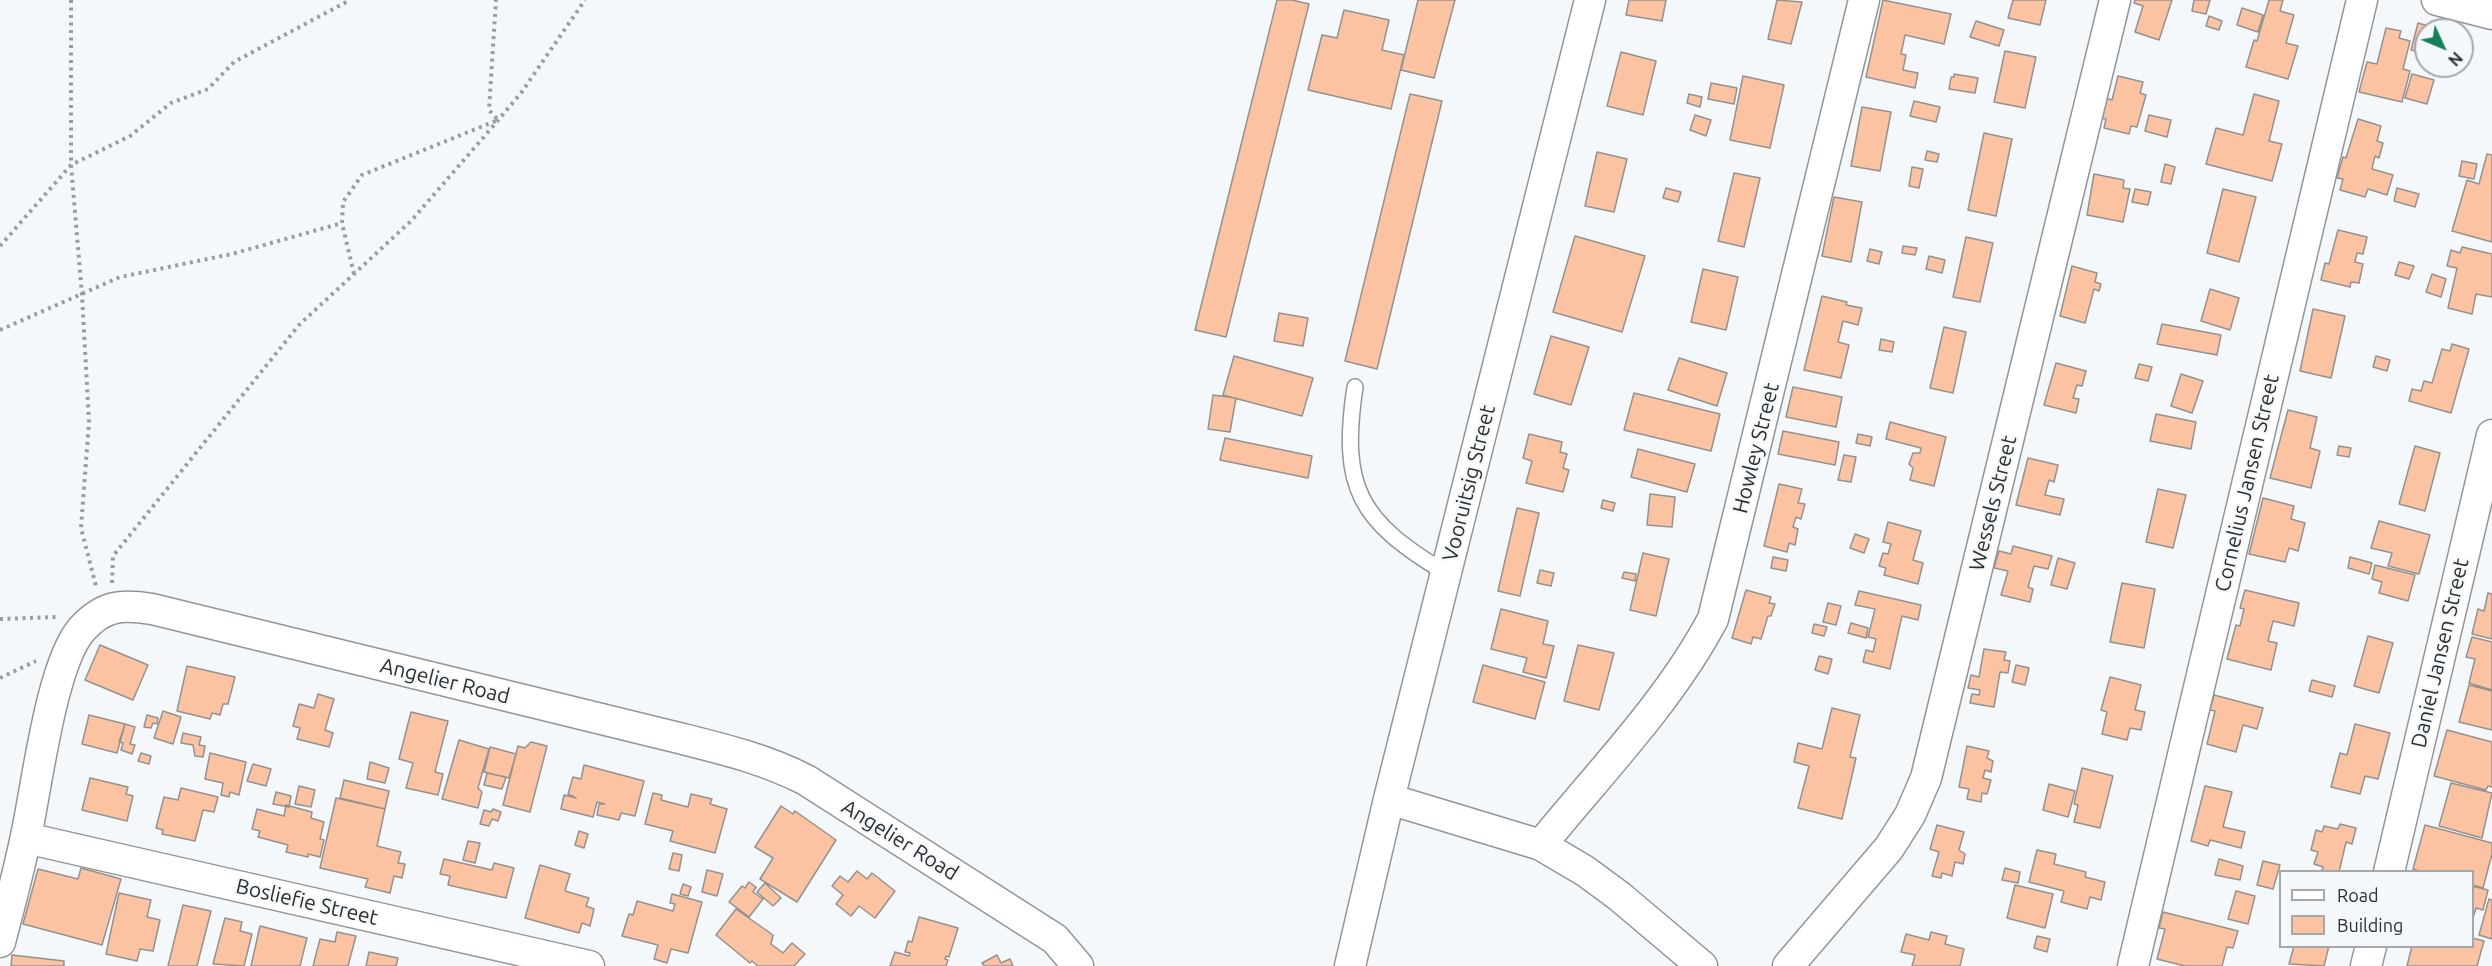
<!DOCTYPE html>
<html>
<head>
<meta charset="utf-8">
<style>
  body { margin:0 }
  #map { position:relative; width:2492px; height:966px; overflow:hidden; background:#f5f8fa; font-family:Ubuntu,sans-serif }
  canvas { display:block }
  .legend { position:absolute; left:2279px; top:870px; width:195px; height:78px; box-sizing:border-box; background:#f5f8fa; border:2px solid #a5a7a9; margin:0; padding:8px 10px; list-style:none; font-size:18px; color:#2d2e2f }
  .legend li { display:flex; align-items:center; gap:12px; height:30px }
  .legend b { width:30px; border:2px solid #a5a7a9 }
  .north { position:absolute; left:2414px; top:18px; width:60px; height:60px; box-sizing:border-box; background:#f5f8fa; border:2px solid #a5a7a9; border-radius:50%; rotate:134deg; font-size:16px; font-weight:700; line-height:24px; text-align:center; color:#2d2e2f }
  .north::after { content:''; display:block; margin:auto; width:21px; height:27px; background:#167e58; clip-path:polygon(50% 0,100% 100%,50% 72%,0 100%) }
</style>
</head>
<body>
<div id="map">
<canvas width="2492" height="966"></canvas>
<ul class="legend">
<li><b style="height:8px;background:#fff"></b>Road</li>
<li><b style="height:16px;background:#fcc3a2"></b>Building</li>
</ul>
<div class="north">N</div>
</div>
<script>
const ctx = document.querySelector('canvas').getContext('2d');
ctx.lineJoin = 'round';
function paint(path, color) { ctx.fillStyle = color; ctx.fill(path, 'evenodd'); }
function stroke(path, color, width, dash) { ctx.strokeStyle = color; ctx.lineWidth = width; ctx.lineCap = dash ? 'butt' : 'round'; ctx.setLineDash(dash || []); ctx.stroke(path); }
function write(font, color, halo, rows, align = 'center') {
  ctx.font = font + ' Ubuntu,sans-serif'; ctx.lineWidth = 4.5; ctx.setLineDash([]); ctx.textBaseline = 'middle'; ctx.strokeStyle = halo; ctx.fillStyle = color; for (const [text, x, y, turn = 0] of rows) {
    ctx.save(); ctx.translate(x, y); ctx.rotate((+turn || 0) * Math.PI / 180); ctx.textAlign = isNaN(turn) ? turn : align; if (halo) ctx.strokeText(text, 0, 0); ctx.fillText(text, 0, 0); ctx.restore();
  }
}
const building = new Path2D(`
  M1277,0H1292L1309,4L1226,337L1195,330Z
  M1418,0H1455L1434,78L1401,70Z
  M1629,0H1666L1662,21L1626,15Z
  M1777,0L1802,2L1791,44L1768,39Z
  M1883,0L1951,14L1944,44L1905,35L1901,54L1906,55L1903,70L1918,73L1915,88L1866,77Z
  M2013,0H2046L2040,25L2008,18Z
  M2135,0H2172L2159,40L2135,32L2143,6L2134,3Z
  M2194,0H2210L2206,14L2192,11Z
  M2269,0H2283L2280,11L2294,15L2286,43L2298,46L2288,79L2246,67L2254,40L2257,41Z
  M2242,8L2263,15L2258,32L2237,25Z
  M1344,10L1389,20L1382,50L1404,55L1391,109L1308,90L1322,35L1337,38Z
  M2209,16L2222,21L2219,30L2206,26Z
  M1976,21L2004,30L1999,46L1970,37Z
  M2418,23L2443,30H2426V53L2411,50Z
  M2386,28L2401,31L2399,38L2410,41L2403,69L2410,71L2402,102L2359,92L2367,62L2377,64Z
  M2005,51L2036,57L2025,108L1994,102Z
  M1621,52L1656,61L1643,115L1607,106Z
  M1954,74L1978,78L1975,93L1949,89L1951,77H1954Z
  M2412,74L2434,80L2427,104L2405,98Z
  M1743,76L1784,85L1770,148L1730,140Z
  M2118,76L2143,82L2140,93L2146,95L2137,127L2131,126L2129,134L2104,128L2106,119L2096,117L2102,97L2112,100Z
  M1711,83L1737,88L1734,104L1708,99Z
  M1410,94L1442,101L1377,369L1345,361Z
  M1689,94L1702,97L1700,107L1687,103Z
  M2254,94L2279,101L2269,141L2282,144L2272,181L2206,164L2216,128L2243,135Z
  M1914,101L1940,107L1936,122L1910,116Z
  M1862,107L1891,112L1880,171L1851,166Z
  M1695,115L1711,120L1706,136L1690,130Z
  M2149,115L2171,120L2167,137L2145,131Z
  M2358,119L2381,126L2377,141L2383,143L2379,158L2375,156L2372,169L2393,175L2387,195L2368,189L2365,197L2340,190L2343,179L2337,178L2343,157L2346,158Z
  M1984,133L2012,139L1996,216L1968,210Z
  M1927,151L1939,154L1937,162L1925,160Z
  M1597,152L1627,159L1614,212L1585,206Z
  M2487,154L2492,155V242L2452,231L2467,180L2479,184Z
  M2462,161L2477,164L2474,179L2459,176Z
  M2165,164L2175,167L2171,184L2161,182Z
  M1912,167L1923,169L1919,188L1909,186Z
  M1734,173L1760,178L1744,247L1718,241Z
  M2094,174L2124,180L2123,188L2130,189L2123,222L2087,215Z
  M1666,188L1681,192L1678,202L1663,198Z
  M2397,188L2419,194L2415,207L2394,201Z
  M2135,189L2151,192L2148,205L2132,202Z
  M2223,189L2256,197L2239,262L2207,253Z
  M1834,197L1862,202L1851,262L1822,256Z
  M2338,230L2367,237L2363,254L2357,253L2355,262L2363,264L2359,283L2351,282L2350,287L2321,280L2325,263L2329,264Z
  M1575,236L1645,256L1622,332L1553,312Z
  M1966,237L1993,243L1980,302L1953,297Z
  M1903,246L1917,248L1915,255L1902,253Z
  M2462,247L2492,254V297L2476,294L2472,314L2448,308L2457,268L2447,266L2451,250L2460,253Z
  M1870,249L1882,252L1879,264L1867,261Z
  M1929,256L1945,260L1942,273L1926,269Z
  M2399,262L2414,266L2409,279L2395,275Z
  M2072,266L2097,273L2095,282L2101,284L2099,291L2094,289L2085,323L2060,316Z
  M1703,269L1738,277L1726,330L1691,322Z
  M2432,274L2446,279L2441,297L2426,292Z
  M2210,289L2239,298L2230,330L2201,321Z
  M1822,296L1847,302L1846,305L1862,308L1858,325L1843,321L1838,342L1849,345L1841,378L1804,370Z
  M2313,309L2345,316L2331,378L2300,371Z
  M1279,313L1308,318L1303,346L1274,341Z
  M2162,324L2221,335L2217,355L2157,344Z
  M1944,327L1966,332L1953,393L1930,388Z
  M1551,336L1589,347L1571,405L1534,394Z
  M1881,339L1894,342L1892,352L1879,350Z
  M2452,344L2469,349L2451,413L2409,401L2412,389L2421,391L2424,381L2432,383L2442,349L2450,351Z
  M1234,356L1313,378L1302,416L1223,395Z
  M2376,356L2390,360L2387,371L2373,367Z
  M1679,358L1727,373L1717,406L1668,390Z
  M2056,363L2086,371L2082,386L2077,385L2073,398L2079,399L2076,413L2044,405Z
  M2139,364L2152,367L2148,381L2135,378Z
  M2181,374L2203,381L2192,413L2171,406Z
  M1793,387L1842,397L1836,427L1786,417Z
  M1634,393L1720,414L1711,451L1624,430Z
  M1213,395L1236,398L1230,432L1208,429Z
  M2288,410L2317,417L2310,448L2320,451L2311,488L2270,478Z
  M2156,414L2196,422L2191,449L2150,441Z
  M1890,422L1946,437L1934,486L1910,480L1913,468L1909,464L1913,453H1920L1921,448L1886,439Z
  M1783,431L1839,442L1835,465L1778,454Z
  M1529,434L1562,442L1560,452L1567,454L1563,468L1569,470L1563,492L1526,483L1532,461L1523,458Z
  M1858,434L1872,437L1870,446L1856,443Z
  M1225,438L1312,456L1308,478L1220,460Z
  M2339,446L2351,448L2349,457L2337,455Z
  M2415,446L2440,453L2425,511L2399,504Z
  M1638,449L1695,464L1687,492L1631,477Z
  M1844,455L1856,457L1851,482L1838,480Z
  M2028,458L2058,465L2054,482L2049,480L2045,495L2064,499L2060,515L2016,505Z
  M1779,484L1802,489L1798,503L1805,504L1801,519L1796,517L1793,527L1798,529L1795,545L1789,543L1787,552L1764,546Z
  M2158,489L2186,495L2173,548L2146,542Z
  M1650,494L1675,497L1672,527L1647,525Z
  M2263,498L2294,506L2291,519L2305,523L2298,551L2289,548L2285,562L2249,554Z
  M1603,500L1615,503L1613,511L1601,508Z
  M1517,508L1539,513L1520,596L1498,591Z
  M2379,521L2430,535L2419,574L2388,566L2392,553L2371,548Z
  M1888,522L1921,531L1913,560L1923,563L1918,584L1884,575L1886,568L1879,566L1883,553L1888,554L1891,544L1883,542Z
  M1855,534L1869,539L1864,553L1850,548Z
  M2013,546L2052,556L2048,569L2034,566L2028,587L2033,589L2030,602L2001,595L2008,571L1994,568L1999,551L2011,554Z
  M1643,553L1669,559L1656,616L1630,610Z
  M1773,557L1788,560L1786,571L1771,568Z
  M2350,557L2372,563L2369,574L2348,568Z
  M2058,558L2075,563L2067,589L2051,585Z
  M2375,565L2415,575L2408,601L2379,593L2382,582L2372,579Z
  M1540,570L1554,573L1551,586L1537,583Z
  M1624,572L1636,574L1635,581L1622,578Z
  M2122,583L2155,589L2144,648L2110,642Z
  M1746,590L1771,597L1769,603L1775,604L1771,616H1768L1761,639L1753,637L1751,644L1732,638Z
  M2245,590L2299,603L2294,626L2273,621L2268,641L2277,643L2271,670L2227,659L2236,625L2240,626L2244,609L2240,608Z
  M1859,591L1921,605L1918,620L1902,616L1890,669L1863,662L1866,650L1873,652L1876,639L1868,637L1875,609L1855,605Z
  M2488,593L2492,594V639L2472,634L2478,609L2484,611Z
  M1828,603L1841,606L1836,625L1823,622Z
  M1501,609L1548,621L1543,644L1554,646L1546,678L1523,672L1527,658L1491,649Z
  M1851,623L1868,628L1866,638L1848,633Z
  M1814,624L1827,627L1824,636L1812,633Z
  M2368,636L2393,643L2379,693L2354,686Z
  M2472,637L2492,642V690L2469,683L2475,659L2466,657Z
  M100,645L148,665L133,700L85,680Z
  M1578,645L1614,653L1599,710L1564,701Z
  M1984,649L2006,652L2004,660L2010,661L2008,673L2000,672L1994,707L1970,703L1972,694L1979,695L1980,690L1968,688L1971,675L1979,677Z
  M1819,656L1832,659L1828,674L1815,670Z
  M1483,665L1545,682L1535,719L1473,702Z
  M2016,665L2029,668L2025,685L2012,682Z
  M187,666L235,677L228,704H223L220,715L212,713L210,719L177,711Z
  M2110,677L2141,685L2135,710L2145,712L2141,730L2130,728L2127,740L2102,734L2107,712L2101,710Z
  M2312,680L2335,686L2332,697L2309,691Z
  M2469,685L2492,691V730L2459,722Z
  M318,694L334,699L325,730L333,733L329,747L297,739L300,728L293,726L299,704L314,708Z
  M2214,695L2263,708L2257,729L2243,725L2236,752L2207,744L2215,711L2210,710Z
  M1832,708L1860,715L1850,757L1856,758L1842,819L1798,808L1809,766L1794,762L1798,743L1822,749Z
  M163,711L181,717L173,744L154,738Z
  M411,712L448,721L435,772L443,774L438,795L406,788L413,763L399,759Z
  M89,715L125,724L117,753L82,744Z
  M147,715L158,718L157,724L153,723L151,728L144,727Z
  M125,724L135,727L130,744L135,745L132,754L121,750L123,743L119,742Z
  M2355,724L2390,733L2378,779L2365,776L2360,794L2331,787L2340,753L2347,755Z
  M2447,730L2492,742V787L2488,786L2486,790L2434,776Z
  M183,733L201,737L199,745L205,746L203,757L195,756L193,745L181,743Z
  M459,740L489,749L478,788L482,792L478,808L442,799Z
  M531,742L547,746L530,812L503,805L518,746L525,748Z
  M1967,746L1989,751L1987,758L1993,761L1991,772L1985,770L1983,778L1991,780L1987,794L1982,793L1981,802L1967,799L1969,789L1959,787Z
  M490,747L516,754L509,778L484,772Z
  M141,753L151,756L149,764L138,761Z
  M210,753L246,762L239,795L230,792L229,797L221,795L223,783L205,779Z
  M370,762L389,768L385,783L367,779Z
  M253,764L271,769L266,786L247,781Z
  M584,765L644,781L635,816L621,813L619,820L597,815L599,804H605L597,802L593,817L561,809L564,795L576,798L568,794L573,777L581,779Z
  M2082,768L2113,776L2100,828L2074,822L2078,805L2074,804Z
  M487,773L506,777L502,789L484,785Z
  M90,778L128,787L126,794L133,796L127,821L82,810Z
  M344,780L389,791L385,809L340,798Z
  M2451,783L2492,793L2482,838L2439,826Z
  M2049,784L2075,791L2068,817L2043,810Z
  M299,786L315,790L311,807L295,804Z
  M2205,786L2232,792L2223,827L2245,832L2241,848L2210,840L2208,846L2191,841Z
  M181,788L218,797L214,812L203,810L195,841L162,834L163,830L156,828L164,797L178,800Z
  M276,792L291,796L289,807L273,804Z
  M653,793L662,795L661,800L688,807L691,794L712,799L710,804L727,809L715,853L670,841L673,831L645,824Z
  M336,798L385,809L377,846L401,852L398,863L405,864L402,878L394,876L390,893L365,887L368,879L320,868Z
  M286,805L312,812L311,818L324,822L320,839L324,840L320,857L308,854V857L286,852L288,845L258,837L260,831L252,829L257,809L284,816Z
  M781,806L793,814L795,811L836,840L797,902L760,879L773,858L755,847Z
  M493,809L501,812L498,821L492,819L489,826L480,824L484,810L491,812Z
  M2340,824L2356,828L2352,844L2346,842L2339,872H2322L2323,867L2314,864L2318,852L2311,850L2316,830L2322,832L2324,826L2338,829Z
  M1937,825L1964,832L1959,850L1965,854L1963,864L1955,862L1952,876L1942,873L1941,878L1932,876L1939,852L1930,849Z
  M2425,825L2492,843V854L2483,888L2472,885V872H2423L2413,869Z
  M579,831L588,834L584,848L575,845Z
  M468,841L480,843L475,863L463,860Z
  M2037,850L2056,854L2054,864L2086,872L2085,877L2105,882L2101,900L2090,897L2087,909L2061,902L2064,891L2029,882Z
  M673,853L682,855L679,871L669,869Z
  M444,859L492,870L494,863L514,868L506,898L448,885L450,876L440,874Z
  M2219,859L2243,866L2240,880L2215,875Z
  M2263,861L2280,865L2273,889L2257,885Z
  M540,865L570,874L565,891L589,898L586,906L594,909L590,926L582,923L579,933L525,918Z
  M81,868L121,879L102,945L23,924L38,869L78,879Z
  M2005,868L2020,872L2018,883L2002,880Z
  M707,870L723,874L717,896L702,892Z
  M857,871L867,879L872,873L895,891L875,918L859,906L851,916L836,904L843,895L832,886L840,876L848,882Z
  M749,882L756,887L753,892L763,899L749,917L729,902L742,886L745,888Z
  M765,883L781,898L773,906L757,892Z
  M683,884L691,887L688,896L680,894Z
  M2015,885L2053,894L2045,928L2007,918Z
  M2472,886L2488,890L2483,910L2476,908L2472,921Z
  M2236,891L2255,896L2248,924L2228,919Z
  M119,893L151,900L147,917L160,920L153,951L140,949L137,961L106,954Z
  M672,894L702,902L688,953L671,949L667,963L654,959L658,945L622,936L629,914L633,915L637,901L673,911L675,904L670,903Z
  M2489,899L2492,900V939L2479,935Z
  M183,905L211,911L197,966H168Z
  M736,909L773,935L771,944L783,953L792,943L805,954L794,966H758L752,961L750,963L716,935Z
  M2163,912L2238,931L2233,948L2227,947L2222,966H2185L2157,959L2165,929L2159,928Z
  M919,917L958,928L949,957L946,956L945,959L948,960L946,966H890L895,952L909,956L910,953L905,952L908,941L912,942Z
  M225,918L242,922L240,931L252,934L244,966L213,964Z
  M260,926L307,938L300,966H251Z
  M337,932L356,936L348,966H313L320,939L335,942Z
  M1931,932L1947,936L1945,944L1964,949L1960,966H1912L1915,955L1901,952L1906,934L1929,940Z
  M2037,936L2050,939L2047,952L2034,948Z
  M2472,938L2484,941L2477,966H2407L2412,946H2472Z
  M2294,946H2329L2324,966L2289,964Z
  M369,952L398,958L396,966H366Z
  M12,955L64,961V966H11Z
  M997,955L1001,963L1010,959L1013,966H984L982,963Z`);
paint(building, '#fcc3a2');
stroke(building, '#949290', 1.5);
const service = new Path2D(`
  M1355,387C1340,488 1359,521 1446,573`);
const minor = new Path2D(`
  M2437,0L2492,14
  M1389,799L1541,845L1585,871L1619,896L1702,966
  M26,838L589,966
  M1541,845C1600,772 1669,702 1713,619L1864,0
  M2389,872L2492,435
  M0,942C9,907 19,871 26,836C37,786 51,664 82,629C104,605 122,604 152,609L679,738C723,749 765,759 806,780L1055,939L1078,966
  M1350,966L1389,799L1590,0
  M1788,966L1889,848L1910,815L1926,778L2115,0
  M2133,966L2362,0
  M2366,966L2371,946`);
stroke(service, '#939597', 18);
stroke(minor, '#939597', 33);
stroke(new Path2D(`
  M71,0V165L82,295L89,422L81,528L96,586
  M0,246L71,165L130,136L171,103L208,89L234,62L350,0
  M354,274L342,223L343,202L362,175L498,120L489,110L496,0
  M0,330L120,277L232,254L342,223
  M112,583L113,556L299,325L411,221L489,131L521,93L585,0
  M0,619L58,617
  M0,678L36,661`), '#9a9d9e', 4, [3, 4.5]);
stroke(service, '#fff', 15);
stroke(minor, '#fff', 30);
write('21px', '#2d2e2f', '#f5f8fa', [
  ["Howley Street",1756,448,-76],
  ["Vooruitsig Street",1469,483,-76],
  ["Cornelius Jansen Street",2247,483,-77],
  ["Wessels Street",1993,503,-76],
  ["Daniel Jansen Street",2440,653,-77],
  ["Angelier Road",445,681,14],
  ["Angelier Road",900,840,32],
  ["Bosliefie Street",307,902,13]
]);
</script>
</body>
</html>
